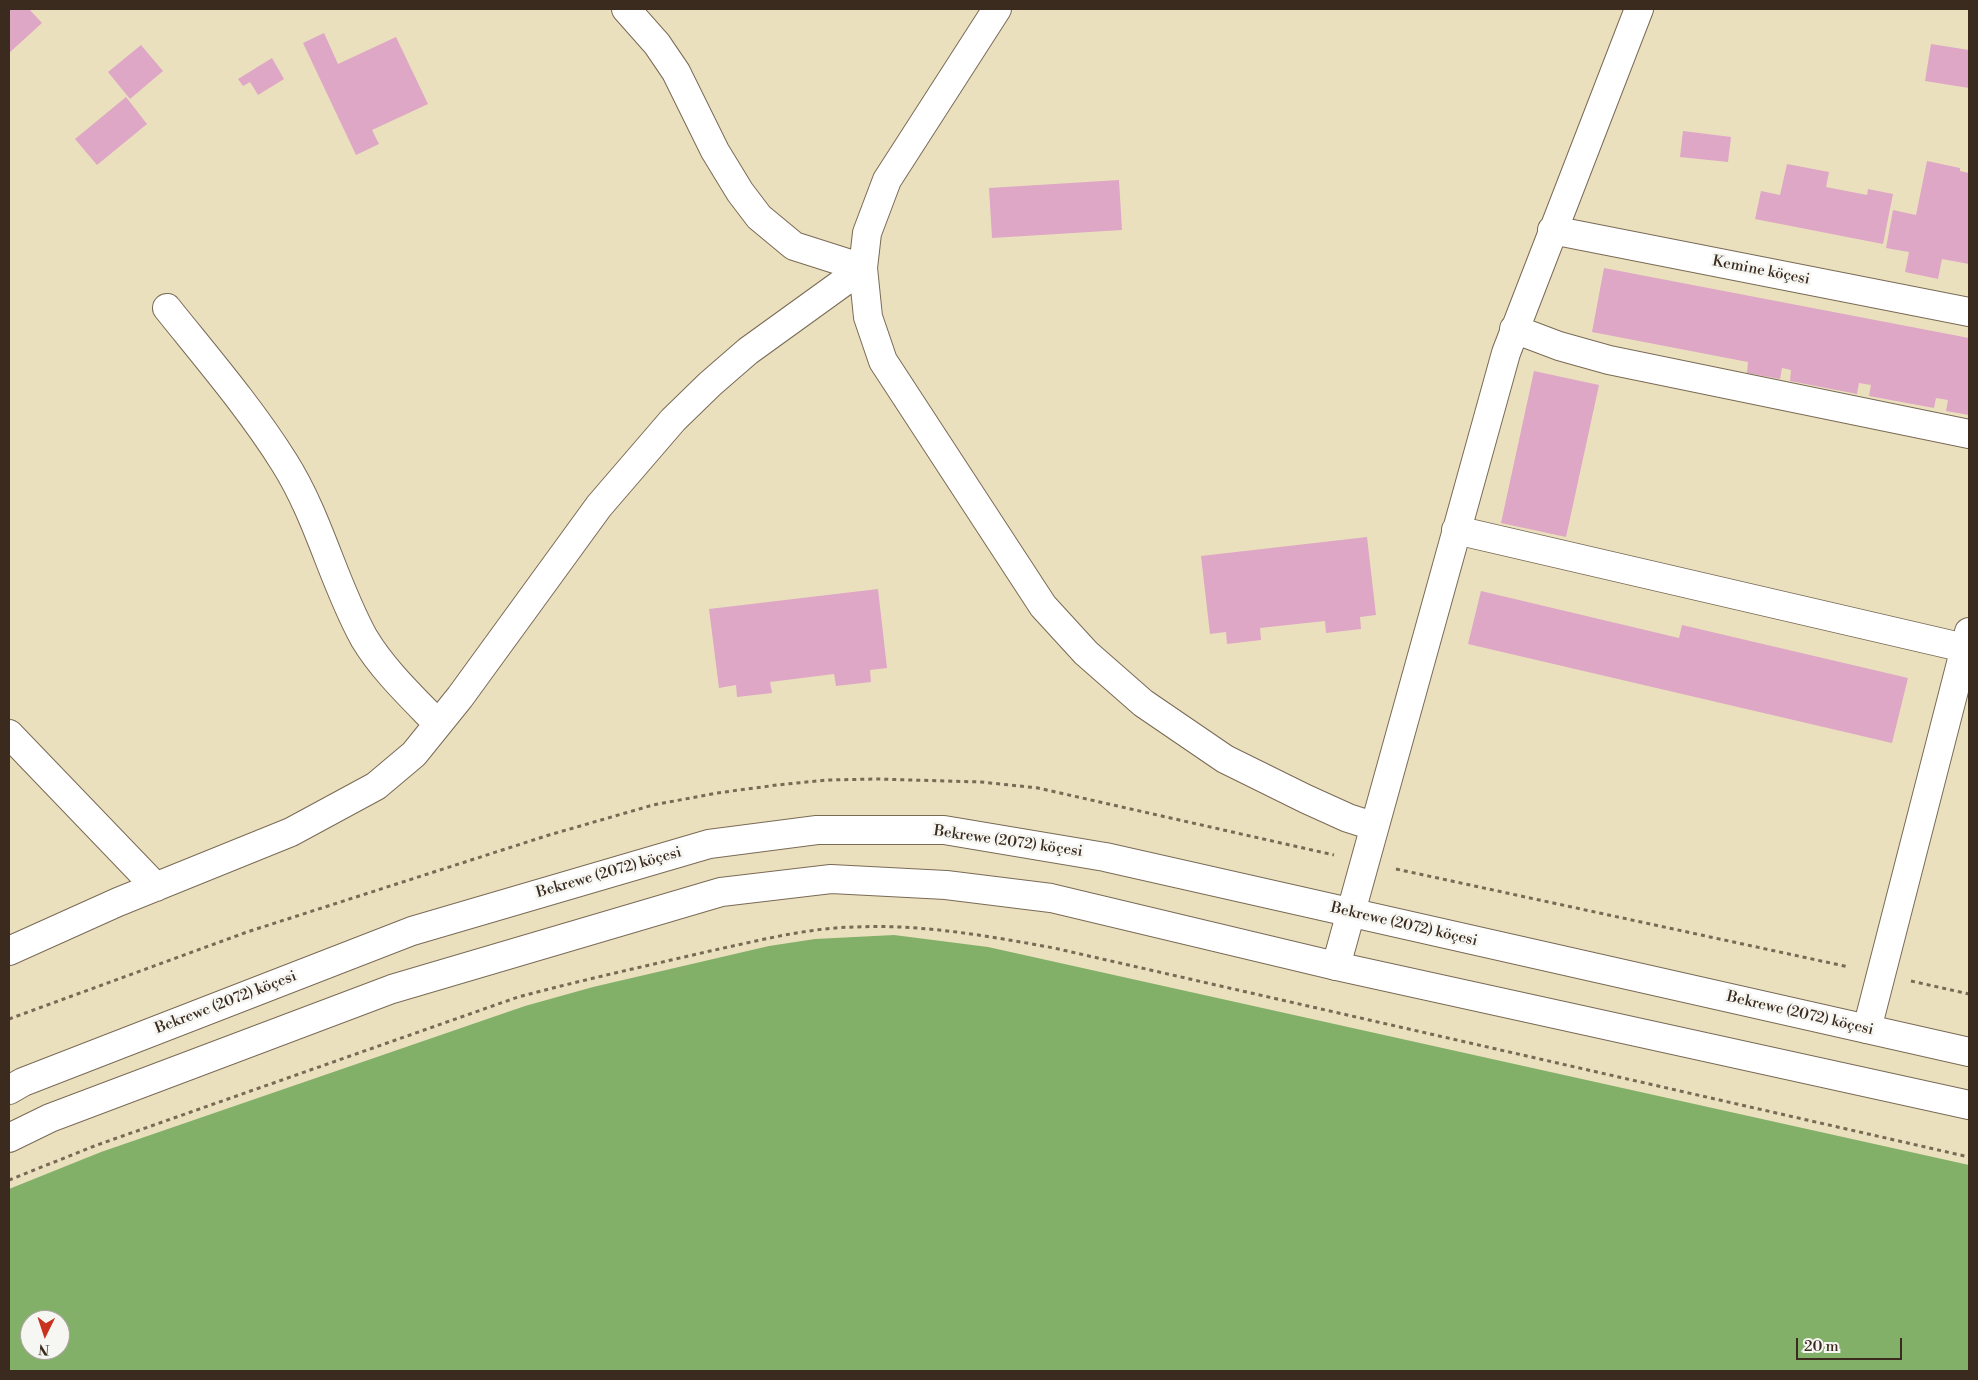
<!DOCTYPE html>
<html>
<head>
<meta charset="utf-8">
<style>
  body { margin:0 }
  #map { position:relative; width:1978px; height:1380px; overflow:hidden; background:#ebe0be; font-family:"Libre Bodoni",serif }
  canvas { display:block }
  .frame { position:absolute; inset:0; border:10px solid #3b2a1e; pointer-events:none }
  .north { position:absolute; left:20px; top:1310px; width:50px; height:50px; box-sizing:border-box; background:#f6f6f2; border:1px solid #aba49d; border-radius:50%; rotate:184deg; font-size:14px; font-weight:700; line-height:20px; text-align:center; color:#3b2a1e }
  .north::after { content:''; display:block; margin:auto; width:18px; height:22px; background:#c8321e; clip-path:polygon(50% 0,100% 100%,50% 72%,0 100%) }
  .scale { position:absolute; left:1796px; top:1338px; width:106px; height:22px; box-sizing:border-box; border:2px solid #3b2a1e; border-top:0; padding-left:6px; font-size:15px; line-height:18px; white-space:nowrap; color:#3b2a1e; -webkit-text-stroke:4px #f6f6f2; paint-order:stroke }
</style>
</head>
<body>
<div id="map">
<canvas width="1978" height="1380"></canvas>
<div class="frame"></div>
<div class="north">N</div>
<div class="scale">20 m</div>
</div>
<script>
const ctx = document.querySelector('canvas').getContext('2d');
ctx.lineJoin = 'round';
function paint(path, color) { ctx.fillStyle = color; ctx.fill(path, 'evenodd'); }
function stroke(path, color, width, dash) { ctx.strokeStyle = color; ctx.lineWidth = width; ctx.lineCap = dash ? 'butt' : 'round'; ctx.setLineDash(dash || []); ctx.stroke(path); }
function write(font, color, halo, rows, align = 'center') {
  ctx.font = font + ' "Libre Bodoni",serif'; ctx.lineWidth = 5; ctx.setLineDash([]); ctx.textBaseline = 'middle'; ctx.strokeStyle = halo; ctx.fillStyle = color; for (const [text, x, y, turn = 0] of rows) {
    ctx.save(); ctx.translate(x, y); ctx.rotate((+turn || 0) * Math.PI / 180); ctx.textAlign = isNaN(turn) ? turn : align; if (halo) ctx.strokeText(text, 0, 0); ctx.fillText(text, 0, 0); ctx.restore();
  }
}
paint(new Path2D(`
  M894,935L988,947L1969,1165V1371H9V1189L101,1152L525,1006L593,987L769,946L815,939ZM30,1320H60V1350H30Z`), '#82b069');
paint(new Path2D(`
  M9,9H29L42,23L9,53Z
  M324,33L338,64L396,37L428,104L372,130L379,144L356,155L303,43Z
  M1931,44L1969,50V88L1925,81Z
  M141,45L163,71L130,99L108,72Z
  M272,58L284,79L258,95L250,82L243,86L238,79Z
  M126,97L147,124L97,165L75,139Z
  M1683,131L1731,137L1728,162L1680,157Z
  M1927,161L1960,168V171L1969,173V264L1942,259L1938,279L1905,272L1909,252L1886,248L1893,210L1916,215Z
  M1787,164L1829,172L1826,187L1867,195L1868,189L1893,194L1883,244L1755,219L1761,191L1780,195Z
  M1119,180L1122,230L992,238L989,188Z
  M1604,268L1969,338V415L1946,411L1948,400L1936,398L1934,408L1869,396L1871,385L1859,383L1857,394L1790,381L1791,370L1782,368L1780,379L1747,373L1748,362L1592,332Z
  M1534,371L1599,385L1566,537L1501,523Z
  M1367,537L1376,615L1360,617L1361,629L1326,633L1325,621L1260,628L1261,640L1227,644L1226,632L1210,634L1201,556Z
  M878,589L887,668L870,670L871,682L836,686L834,674L770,682L772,693L737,697L736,685L719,688L709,609Z
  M1481,591L1679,638L1682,625L1908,678L1892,743L1468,644Z`), '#dda7c5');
const minor = new Path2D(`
  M626,9L657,44L676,72L715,151L740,192L759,217L794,246L863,268
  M997,9L887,180L867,233L863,268L868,317L883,361L1043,606L1086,653L1143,703L1225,759L1306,799L1348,818L1373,826
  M1552,230L1969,312
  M167,308C207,358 250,408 284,462C319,517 333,582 364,638C383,670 413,698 438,724
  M1514,329L1559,346L1609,360L1969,434
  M1456,530L1969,649
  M9,734L156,887
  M9,951L118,902L291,832L376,786L414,754L460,697L599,506L673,420L710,384L748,351L863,268
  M1336,966L1506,353L1639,9
  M1867,1029L1969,632`);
const major = new Path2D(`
  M9,1090L23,1082L412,931L709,844L817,830H944L1105,857L1969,1052
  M9,1138L50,1118L392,989L721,892L831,879L946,885L1051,898L1336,966L1969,1105`);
stroke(minor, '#796a56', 30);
stroke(major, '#796a56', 30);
stroke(new Path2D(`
  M1396,869L1849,967
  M1911,981L1969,994
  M9,1019L247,932L549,835L653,805L717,793L777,785L827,780L877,779L981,782L1038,788L1334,855
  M9,1180L97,1145L518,997C582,980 646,966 710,951C757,941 806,928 855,927C923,924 988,936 1054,948L1969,1157`), '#796a56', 3, [4, 4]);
stroke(minor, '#fff', 28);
stroke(major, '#fff', 28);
write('15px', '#3b2a1e', '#f6f6f2', [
  ["Kemine köçesi",1761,271,11],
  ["Bekrewe (2072) köçesi",1008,842,8],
  ["Bekrewe (2072) köçesi",609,873,-16],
  ["Bekrewe (2072) köçesi",1404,925,13],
  ["Bekrewe (2072) köçesi",226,1003,-21],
  ["Bekrewe (2072) köçesi",1800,1014,13]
]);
</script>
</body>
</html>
